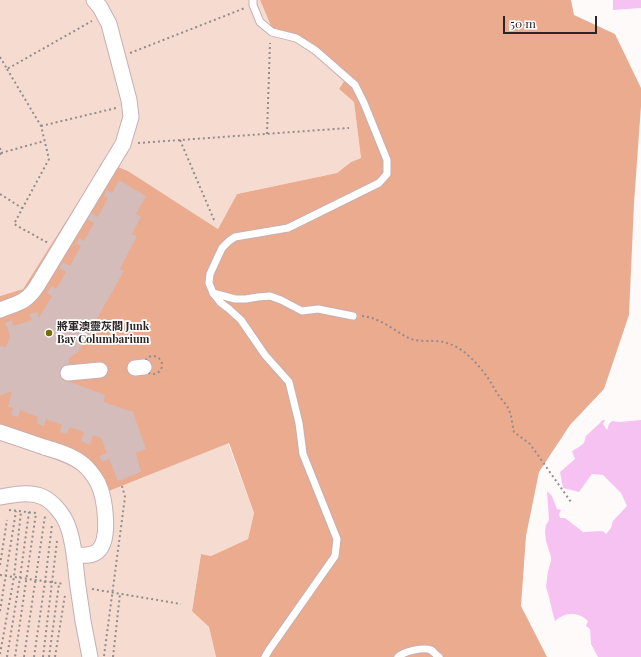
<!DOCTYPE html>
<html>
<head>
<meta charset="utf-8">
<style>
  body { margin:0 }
  #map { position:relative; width:641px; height:657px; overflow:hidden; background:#fefafa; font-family:"Playfair Display",serif }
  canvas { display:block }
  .scale { position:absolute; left:503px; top:16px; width:94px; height:18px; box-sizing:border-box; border:2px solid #2c2425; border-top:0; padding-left:5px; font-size:12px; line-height:14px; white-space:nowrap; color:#2c2425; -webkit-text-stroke:3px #fff; paint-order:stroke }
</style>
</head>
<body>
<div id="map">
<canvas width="641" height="657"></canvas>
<div class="scale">50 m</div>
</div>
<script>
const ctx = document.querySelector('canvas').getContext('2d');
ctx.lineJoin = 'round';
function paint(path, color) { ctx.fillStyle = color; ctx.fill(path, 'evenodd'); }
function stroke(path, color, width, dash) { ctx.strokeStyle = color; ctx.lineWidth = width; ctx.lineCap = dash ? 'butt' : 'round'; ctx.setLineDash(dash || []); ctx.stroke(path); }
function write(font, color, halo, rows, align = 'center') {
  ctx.font = font + ' "Playfair Display","Noto Sans TC",serif'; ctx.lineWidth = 3.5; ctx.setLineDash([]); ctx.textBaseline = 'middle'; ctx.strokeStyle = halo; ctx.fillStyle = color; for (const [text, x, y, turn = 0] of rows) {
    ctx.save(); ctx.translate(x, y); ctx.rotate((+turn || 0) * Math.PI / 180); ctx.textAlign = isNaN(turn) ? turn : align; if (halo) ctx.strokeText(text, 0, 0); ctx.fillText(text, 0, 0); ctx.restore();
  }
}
paint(new Path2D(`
  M0,0H260L274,32L296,34L348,75L339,89L354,102L361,158L351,162L337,173L237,194L218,229L128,171L104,161L23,289L0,296Z
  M0,432L89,467L104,493L228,443L254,513L248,539L211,556L201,554L192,610L209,627L216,657H0Z`), '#f6dcd0');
paint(new Path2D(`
  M260,0H571L574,15L615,34L641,88V106L634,203L629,315L604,389L570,425L539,472L526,536L521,606L547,657H216L209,627L192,611L201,554L211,556L248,539L254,513L229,443L104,493L89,467L0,432V296L23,289L104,161L128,171L218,229L237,194L337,173L351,162L361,158L354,102L339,89L348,75L296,34L274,33Z`), '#eaab8e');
paint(new Path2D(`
  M613,0H641V8L613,10Z
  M603,420H605L603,424L607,430L609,424L612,421L620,422L641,420V657H598L591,644L590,629L586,626L588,621C577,611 566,612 555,621L553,614L548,593L546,587L548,571L551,561V557L546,541L545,531L546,525L549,520L547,491L552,496L557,509L561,510L559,514L560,518H565L583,532L603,531L606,534L611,528L613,521L627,506L621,493L603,475L592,474L579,492L563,488L560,472L575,459L572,451L579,447L584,443L586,436Z`), '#f5c2f2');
paint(new Path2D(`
  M119,180L146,196L136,214L141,217L132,234L137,236L120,269L124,271L78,352L69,358L68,381L105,395L104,402L133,412L146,449L136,453L141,472L118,481L109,459L102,462L99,456L107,453L101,438L93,435L90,445L81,441L84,432L70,427L67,434L60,432L62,425L46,419L44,426L37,424L38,417L20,410L18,417L11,415L13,408L8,407L12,391L0,396V346L6,347L10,337L8,329L5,323L12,320L13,326L32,320L29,314L37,312L39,318L52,296L47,293L51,286L56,289L66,272L59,268L63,262L70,266L81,246L76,244L79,238L84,241L94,223L87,219L91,213L98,217L108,198L104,196L107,190L112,193Z`), '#d3bcba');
const lane = new Path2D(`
  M253,0V5L260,22L272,32L296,38L315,50L355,85L364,103L387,160V174L379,183L288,228L235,237L229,241L222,248L210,274L209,283L213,293L221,303L229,309L241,320L265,355L289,382L299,423L303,454L337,539L335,556L269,650L265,657
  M213,293L235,299H246L258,297L270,296L281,300L302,311L318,309L353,316
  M398,657C404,651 424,647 431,650C434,652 436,655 439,657`);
const street = new Path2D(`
  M0,310C18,303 26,303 37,286L123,144L131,117L129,100L109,24L100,7L94,0
  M135,368L144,367
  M68,373L100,370
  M0,432C15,437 29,442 44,447C57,451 72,455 83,464C89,469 94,476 98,483C105,498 111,539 98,551C91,557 82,555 74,555
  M0,497C14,495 29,491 43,497C53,502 63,514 67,524C75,544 75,566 78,587C81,611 85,634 90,657`);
stroke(lane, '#c6afb3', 9);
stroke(street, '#c6afb3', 17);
stroke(new Path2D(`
  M130,53L245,8
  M0,57L7,69L92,21
  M7,69L41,126L49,159L14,224L48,243
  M41,126L116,108
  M267,134L270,43
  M180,140L214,220
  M138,143L349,128
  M0,148L1,153L0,155
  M1,153L44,141
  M0,194L22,208
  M362,316C382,318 395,332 411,339C423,343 436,339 447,343C464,348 478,364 488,378C492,384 495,390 499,396C502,400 506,404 508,408C512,415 512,425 514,432L530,444L571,502
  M144 365a9 9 0 1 1 18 0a9 9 0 1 1-18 0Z
  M9,510L36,513L15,657
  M0,565L7,520
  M0,575L64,584
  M92,589L181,604
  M0,611L16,511
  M0,654L14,577L21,511
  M104,656L125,497L122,486
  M7,657L20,578L29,512
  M24,657L45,516
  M34,657L45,582L52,525
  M43,657L57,541
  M49,657L59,584
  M55,657L65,595
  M113,657L120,594`), '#928c8d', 2, [2, 3]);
stroke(lane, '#fff', 7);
stroke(street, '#fff', 15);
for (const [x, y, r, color] of [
  [49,333,4,"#766c06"]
]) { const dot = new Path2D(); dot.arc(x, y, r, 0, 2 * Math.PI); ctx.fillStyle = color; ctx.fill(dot); stroke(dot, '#fff', 1.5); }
write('bold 11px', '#2c2425', '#fff', [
  ["將軍澳靈灰閣 Junk",57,327],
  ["Bay Columbarium",57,340]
], 'left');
</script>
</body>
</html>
